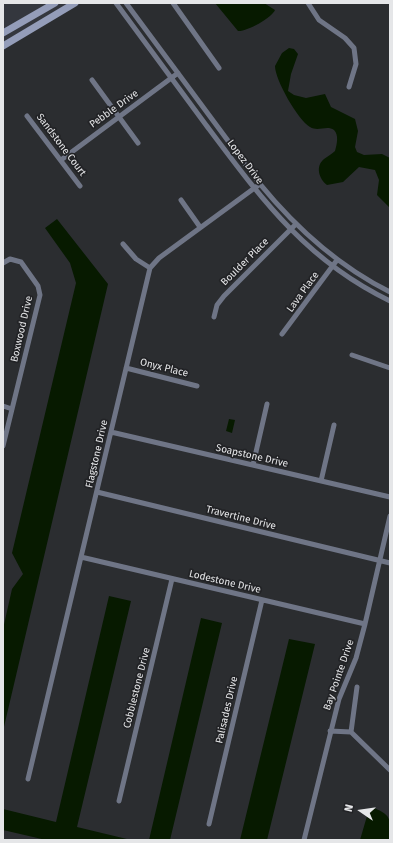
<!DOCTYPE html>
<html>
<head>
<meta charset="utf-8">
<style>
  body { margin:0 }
  #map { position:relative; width:393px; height:843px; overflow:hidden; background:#2b2d30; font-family:"Fira Sans",sans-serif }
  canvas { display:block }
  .frame { position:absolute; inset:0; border:4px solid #e5e6e8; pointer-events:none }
  .north { position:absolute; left:341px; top:791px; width:40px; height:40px; -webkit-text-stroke:3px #222326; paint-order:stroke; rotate:283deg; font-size:11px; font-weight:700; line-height:16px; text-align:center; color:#e5e6e8 }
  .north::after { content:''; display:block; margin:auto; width:14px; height:18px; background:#e5e6e8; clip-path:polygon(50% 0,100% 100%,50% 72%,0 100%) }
</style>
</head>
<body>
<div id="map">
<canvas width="393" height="843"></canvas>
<div class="frame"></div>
<div class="north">N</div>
</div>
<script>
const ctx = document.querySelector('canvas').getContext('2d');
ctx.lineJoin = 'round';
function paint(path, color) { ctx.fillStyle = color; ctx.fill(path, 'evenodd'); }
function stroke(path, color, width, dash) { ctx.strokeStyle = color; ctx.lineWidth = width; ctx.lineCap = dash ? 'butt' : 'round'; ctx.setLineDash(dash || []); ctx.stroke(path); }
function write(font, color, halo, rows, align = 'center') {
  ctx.font = font + ' "Fira Sans",sans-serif'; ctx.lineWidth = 3.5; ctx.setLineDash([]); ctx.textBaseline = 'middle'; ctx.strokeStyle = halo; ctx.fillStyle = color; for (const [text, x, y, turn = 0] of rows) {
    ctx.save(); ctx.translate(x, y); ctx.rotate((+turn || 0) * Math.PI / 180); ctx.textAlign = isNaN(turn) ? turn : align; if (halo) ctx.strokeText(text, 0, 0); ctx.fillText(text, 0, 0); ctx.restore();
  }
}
paint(new Path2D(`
  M3,3H49L3,30Z
  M61,3H70L3,42V37Z`), '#34373e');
paint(new Path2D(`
  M215,3H264L275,10C272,18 246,32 238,31Z
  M289,48L294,49L298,54L291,74L288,91L294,95L306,98L325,94L331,107L355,119L358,131L355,147L357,152L364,155L382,154L390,158V208L377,195L379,180L375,170L359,167L343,182L327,185C319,179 315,166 324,159C328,156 332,154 335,151C337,144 339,135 334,130C327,125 318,132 310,127C298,120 275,80 275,66L282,53Z
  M57,219L108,284L3,731V629L12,589L23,574L12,553L76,283L70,263L45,228Z
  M229,419L235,420L232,433L226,431Z
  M109,596L131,601L77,827L131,840H46L3,830V809L56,822Z
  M201,618L222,623L170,840H149Z
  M289,639L315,644L267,840H240Z
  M374,808C393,816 390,820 390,840H360L367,816Z`), '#071a00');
stroke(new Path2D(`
  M116,3C146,44 176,84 206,125C261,198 305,260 390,301
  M126,3L260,184C296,228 338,266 390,292
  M173,3L219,68
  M308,3L319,20L345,38L354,48L356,64L349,87
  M92,80L138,143
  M27,116L80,186
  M61,160L178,73
  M181,200L200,227
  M123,244L136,259L150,268
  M3,263L10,259L21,262L38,286L40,295L3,446
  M214,317L217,305L224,296L296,224
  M282,334L337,260
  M352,355L390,368
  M126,368L197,386
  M3,406L12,409
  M111,432L390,497
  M253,465L267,404
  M321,481L334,425
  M97,492L390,563
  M81,557L365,624
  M330,731L351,732L390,770
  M351,732L357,687
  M28,779L150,268L159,258L260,184
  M119,801L172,579
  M209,824L262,600
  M304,840L339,699L356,658L365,624L390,516`), '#6f7586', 5);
stroke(new Path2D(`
  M3,33L55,3
  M3,46L75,3`), '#949db9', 7);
write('10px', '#e5e6e8', '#222326', [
  ["Pebble Drive",114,109,-36],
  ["Sandstone Court",61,145,53],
  ["Lopez Drive",245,162,53],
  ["Boulder Place",245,262,-45],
  ["Lava Place",303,292,-54],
  ["Boxwood Drive",22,329,-77],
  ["Onyx Place",164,368,14],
  ["Flagstone Drive",97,454,-77],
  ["Soapstone Drive",252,456,13],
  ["Travertine Drive",241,518,14],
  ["Lodestone Drive",225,582,13],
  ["Bay Pointe Drive",339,675,-71],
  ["Cobblestone Drive",137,688,-76],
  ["Palisades Drive",227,710,-77]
]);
</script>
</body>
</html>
